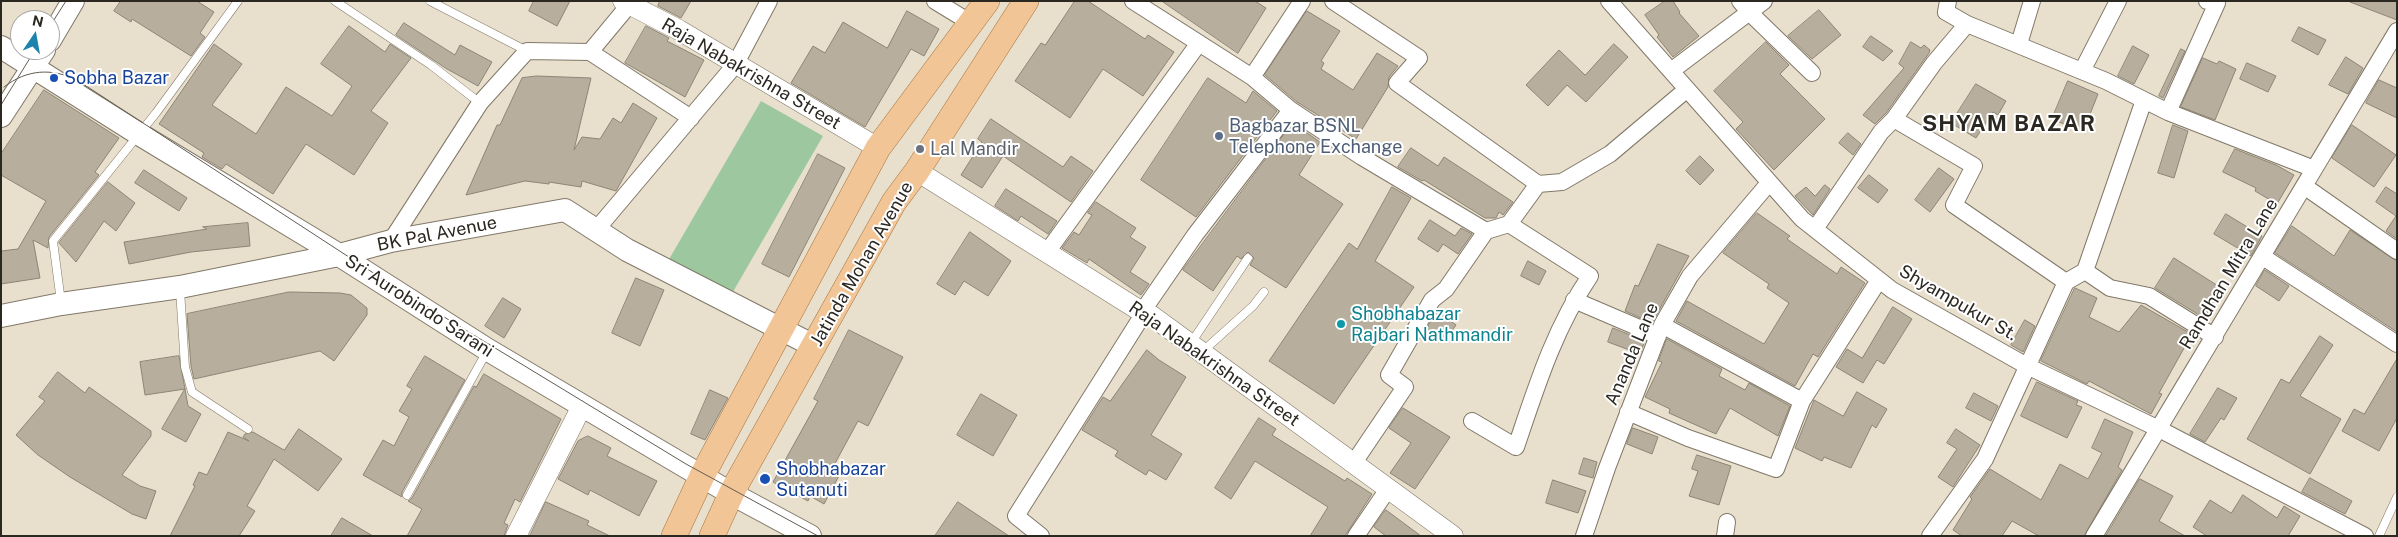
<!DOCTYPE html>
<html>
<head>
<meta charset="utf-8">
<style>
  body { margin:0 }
  #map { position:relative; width:2398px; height:537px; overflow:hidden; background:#e9dfcd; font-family:"Public Sans",sans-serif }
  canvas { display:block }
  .frame { position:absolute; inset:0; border:2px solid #2b2721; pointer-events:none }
  .north { position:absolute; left:10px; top:10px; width:50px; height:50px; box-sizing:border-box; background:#fff; border:1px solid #aaa9a6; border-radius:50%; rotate:12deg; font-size:14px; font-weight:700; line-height:20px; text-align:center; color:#2b2721 }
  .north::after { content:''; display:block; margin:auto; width:18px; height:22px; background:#1c83ac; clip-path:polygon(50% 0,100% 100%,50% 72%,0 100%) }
</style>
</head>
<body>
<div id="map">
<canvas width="2398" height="537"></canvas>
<div class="frame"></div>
<div class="north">N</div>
</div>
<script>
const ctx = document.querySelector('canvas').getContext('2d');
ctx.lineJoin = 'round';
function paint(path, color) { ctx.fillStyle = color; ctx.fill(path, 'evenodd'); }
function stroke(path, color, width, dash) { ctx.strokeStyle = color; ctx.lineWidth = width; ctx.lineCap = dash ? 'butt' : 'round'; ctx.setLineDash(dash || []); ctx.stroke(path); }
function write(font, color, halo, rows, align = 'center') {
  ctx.font = font + ' "Public Sans",sans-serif'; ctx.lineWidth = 4; ctx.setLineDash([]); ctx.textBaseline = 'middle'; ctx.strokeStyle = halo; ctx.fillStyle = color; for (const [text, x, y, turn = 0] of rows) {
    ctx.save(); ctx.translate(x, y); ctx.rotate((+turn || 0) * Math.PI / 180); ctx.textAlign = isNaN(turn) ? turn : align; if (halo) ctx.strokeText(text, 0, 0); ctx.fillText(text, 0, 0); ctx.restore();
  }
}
paint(new Path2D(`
  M761,101L823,136L730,297L668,261Z`), '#9dc89f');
const building = new Path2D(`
  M121,1H197L214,12L200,33L205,37L191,56L132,19L131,22L114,11Z
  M534,1H570L557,26L529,11Z
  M660,1H691L681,18L658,6Z
  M1075,1H1088L1145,39L1148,35L1174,52L1143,96L1103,69L1070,118L1015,81L1041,43L1045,45Z
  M1162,1H1255L1266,8L1238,53Z
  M1665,1H1673L1680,12L1679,13L1699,36L1673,57L1657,37L1659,35L1645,15Z
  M2350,1H2397V20L2350,2Z
  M1819,10L1841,35L1812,59L1788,36Z
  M907,11L939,29L924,56L911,49L865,127L791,83L813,46L825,53L843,22L887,48Z
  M1307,11L1340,31L1321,61L1324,63L1321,69L1353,90L1377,53L1398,66L1389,77L1388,87L1356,139L1297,102L1265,75Z
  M404,23L455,55L460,45L492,62L478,86L447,69L396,35Z
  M349,26L385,52L390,44L411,58L371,111L388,123L354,175L306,144L273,194L226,164L222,169L202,157L204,153L159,124L214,44L242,64L212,105L256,134L286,87L332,116L352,86L321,64Z
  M646,26L669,38L667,41L704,60L685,97L625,63Z
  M2299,27L2326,40L2318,55L2292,41Z
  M1871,36L1893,51L1883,61L1863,47Z
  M1766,42L1789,65L1780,74L1825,119L1774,170L1736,129L1743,122L1714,91Z
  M1911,42L1921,48L1924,45L1930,50L1929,53L1886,113L1875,124L1863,115L1904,68L1899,64Z
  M1614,44L1628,57L1586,102L1567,85L1548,106L1526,85L1559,50L1585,75Z
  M2133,46L2149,55L2134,84L2118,76Z
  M2181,49L2185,51L2163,98L2159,96Z
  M2346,57L2363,68L2348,94L2329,85Z
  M2203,58L2217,64L2219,61L2236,69L2215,120L2181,107Z
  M2247,63L2276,76L2268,92L2240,79Z
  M537,76L591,78L574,150L582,137L600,139L613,118L621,123L633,103L657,118L616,191L582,181L581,187L549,182V184L525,181L466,195L497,125H500L522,78Z
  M1208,78L1246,103L1253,91L1277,111L1196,217L1141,180Z
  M2379,80L2397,88V118L2366,103Z
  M2068,81L2098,94L2083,132L2052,119Z
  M1976,84L2006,101L1998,115L1993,112L1976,138L1951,123Z
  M44,90L119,138L95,172L99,175L49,237L48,248L33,240L40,278L1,284V251L18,249L46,201L1,175V154Z
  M991,119L1063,167L1071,156L1093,171L1071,202L1003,156L982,188L961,175L982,142L978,139Z
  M1293,123L1320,142L1299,175L1343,204L1286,288L1250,265L1254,258L1248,252L1241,259L1237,256L1213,291L1183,270Z
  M2173,125L2188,131L2174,178L2158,173Z
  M2352,125L2396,155L2374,187L2332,158Z
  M1848,133L1861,144L1853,155L1839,143Z
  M1411,148L1438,166L1444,157L1513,202L1503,215L1499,212L1496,218H1485L1424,180L1422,181L1398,167Z
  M2235,149L2276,165L2294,175L2277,204L2255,191L2256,188L2223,172Z
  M818,154L845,168L789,277L762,264Z
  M1700,156L1714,170L1700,185L1686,171Z
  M1939,168L1954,179L1930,212L1915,200Z
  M144,170L187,198L179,211L135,183Z
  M1869,175L1888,190L1878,203L1858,188Z
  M108,182L135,203L116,231L104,221L76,262L59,243Z
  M1825,185L1830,189L1813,215L1795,196L1806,187L1815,196Z
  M1392,187L1411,198L1375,261L1414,287L1334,404L1269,361L1349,243L1357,249Z
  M2386,187L2397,194V239L2386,231L2396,216L2376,202Z
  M1006,189L1057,221L1048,234L1021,216L1018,221L995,206Z
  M1096,202L1136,228L1130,237L1146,247L1130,272L1149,284L1141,295L1089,259L1087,263L1062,248L1074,232L1079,235L1092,215L1088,213Z
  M1757,213L1790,236L1787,239L1837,274L1841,267L1865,283L1818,357L1813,354L1795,386L1676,321L1687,301L1764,344L1789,303L1767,288L1769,284L1723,253Z
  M2226,214L2262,236L2251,256L2214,234Z
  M1430,220L1455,236L1461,228L1472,234L1458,254L1443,244L1438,252L1418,239Z
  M248,223L250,246L191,252L129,264L124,242L207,229L203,227Z
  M2292,226L2334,256L2350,230L2397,261V332L2275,253Z
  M970,232L1011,261L988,296L964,281L955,295L937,284Z
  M1658,244L1689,256L1652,323L1625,311L1635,285L1638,286Z
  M2174,258L2223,289L2204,318L2155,288Z
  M1528,261L1546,271L1539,285L1521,276Z
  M2265,270L2289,286L2279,301L2256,286Z
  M636,278L664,290L640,346L612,333Z
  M2075,288L2097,298L2089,317L2119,332L2141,305L2195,336L2191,343L2188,341L2159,393L2162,394L2151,414L2089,381L2087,384L2041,361Z
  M289,292L340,293L351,295L367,308V315L334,361L320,351L194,379L191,366L187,314Z
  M503,298L521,309L504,338L485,326Z
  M1893,307L1912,319L1884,364L1877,360L1863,383L1836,367L1847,349L1862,358Z
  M1437,311L1456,325L1444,342L1432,334L1428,341L1422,338Z
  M2025,320L2035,326L2023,352L2011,345Z
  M1613,328L1645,341L1640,354L1608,342Z
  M849,330L903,357L868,426L858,421L833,467L841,472L824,504L810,496L808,501L773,482L818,401L814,399Z
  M2320,336L2333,345L2300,396L2341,419L2310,474L2247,439L2281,379L2289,383Z
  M1667,339L1722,369L1719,376L1745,390L1749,383L1790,406L1778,436L1730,408L1716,434L1669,413L1670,409L1645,397L1662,362L1659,361Z
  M1147,350L1159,360L1186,377L1151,435L1182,454L1166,480L1149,470L1146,475L1115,456L1118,451L1082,430L1103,397L1110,401Z
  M179,356L185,389L145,395L140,362Z
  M425,356L465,380L402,492V497L363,475L383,440L394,446L409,417L399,411L412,389L407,386Z
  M2397,359V418L2379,451L2342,431L2354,409L2364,414Z
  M58,372L85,393L89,387L151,431V436L122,475L140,486L156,491L146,519L132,514L70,477L38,455L16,435L45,401L39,397Z
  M484,374L561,419L543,456L520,502L515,499L504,523L508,525L504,536H407L422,509L408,501L412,498L474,386L476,387Z
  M2037,382L2078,401L2076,405L2082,407L2067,438L2021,416Z
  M2218,388L2237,398L2224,420L2221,418L2205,442L2190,434Z
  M185,389L188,406L201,414L186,442L162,429Z
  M710,390L728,398L705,440L691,434Z
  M1857,392L1887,409L1876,428L1872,425L1851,468L1824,457L1822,461L1795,448L1814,400L1843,416Z
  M1974,393L1998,406L1991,421L1966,408Z
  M981,394L1017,415L993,456L957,435Z
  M1403,408L1450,437L1415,489L1390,473L1411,443L1389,428Z
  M1259,418L1276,429L1272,435L1345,481L1347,478L1372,494L1345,536H1310L1328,507L1255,461L1231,499L1215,488Z
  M2105,419L2133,432L2118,467L2122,470L2084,536H2039L2012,521L2002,536H1962L1953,530L1972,499L1970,497L1990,469L2041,500L2060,464L2088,479L2102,453L2092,448Z
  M1633,428L1658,437L1652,454L1627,444Z
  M299,429L342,459L318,491L274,459L247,506L255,511L239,536H170L195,486L193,485L199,472L207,475L228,432L249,441L243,437L245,434L253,432L284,450Z
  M1956,429L1980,445L1953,487L1938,477L1957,449L1947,443Z
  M588,436L611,448L607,456L657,481L639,516L590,490L588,495L558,479L578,441Z
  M1697,455L1731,466L1719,505L1689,496L1698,471L1692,469Z
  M1584,458L1597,462L1593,478L1579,474Z
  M2310,478L2352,501L2345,514L2302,492Z
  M2140,479L2173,496L2159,521L2185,536H2106Z
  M1553,480L1586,491L1578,513L1546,503Z
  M2243,495L2277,518L2284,506L2300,516L2288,536H2207L2193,527L2210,500L2231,513Z
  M546,502L589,521L587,525L610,536H530Z
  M958,502L1009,536H935Z
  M1386,510L1421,536H1386L1374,527Z
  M342,518L373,536H331Z`);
paint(building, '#b7ae9d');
stroke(building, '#8d8575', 1);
const service = new Path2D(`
  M335,1L431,65L480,103
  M430,1L527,51
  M180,290L185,367L192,392L248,429
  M61,302L53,241L156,113L238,1
  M1191,343L1248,258
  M1203,351L1253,306L1264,292
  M407,495L486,353
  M2379,536L2397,497`);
const minor = new Path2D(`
  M935,1L971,23
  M1133,1L1252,77L1291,110L1362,157L1486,231L1509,224L1590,276C1554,329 1536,388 1516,447L1472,421
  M1333,1L1419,58L1397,83L1538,184
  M1609,1L1802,219L1892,290L2027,366L2159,429L2365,536
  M1740,1L1749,12L1812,73
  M1948,1L1946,12L1967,24L2106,81L2168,112L2314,169
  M2019,44L2032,1
  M590,52L691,118
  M1671,71L1764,1
  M2082,71L2118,1
  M1252,77L1302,1
  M2168,112L2217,3L2207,1
  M1894,119L1974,166L1954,205L2066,282
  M2304,186L2397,251
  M1509,224L1538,184L1562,182L1610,154L1686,90
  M1815,229L1881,132L1894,119L1934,63L1967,24
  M596,230L735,65L769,1
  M391,241L480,103L527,51L590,52L629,5
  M1047,252L1199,43
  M2263,257L2397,344
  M2085,271L2110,288L2149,296L2215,337
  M1574,300L1658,336
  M1142,312L1195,235L1291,110
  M1662,325L1802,401
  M1628,412L1688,438L1776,469L1802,401L1879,280
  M1353,464L1405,387L1389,375L1432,300L1446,289L1486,231
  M1041,536L1016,516L1144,313
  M1356,536L1388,489
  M1584,536L1607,468L1662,325L1690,276L1769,183
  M1725,536L1727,522
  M1930,536L1985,459L2066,282L2085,271L2144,100
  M2094,536L2397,31`);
const tertiary = new Path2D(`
  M623,1L679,30L878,148
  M917,171L1142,312L1152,316L1453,536
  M516,536L582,406`);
const secondary = new Path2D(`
  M50,40L73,1
  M1,47L139,134L339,255L488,350L732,494L810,536
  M1,116L44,50
  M1,316L61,304L180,287L339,255L391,241L565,210L627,250L814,346`);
const primary = new Path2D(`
  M674,536L702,476L878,148L987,1
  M712,536L733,490L894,202L917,171L1026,1`);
stroke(service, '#817868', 9);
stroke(minor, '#817868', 18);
stroke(tertiary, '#817868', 21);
stroke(secondary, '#817868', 24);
stroke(primary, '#a57540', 26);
stroke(service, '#fff', 8);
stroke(minor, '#fff', 16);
stroke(tertiary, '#fff', 20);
stroke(secondary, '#fff', 22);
stroke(primary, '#f1c596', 25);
stroke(new Path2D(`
  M50,26L66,1
  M4,87C27,69 52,68 77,80L398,289L686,464L818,536
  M1,105L35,50`), '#635d53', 1);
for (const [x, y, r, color] of [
  [54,78,5,"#1a4fb4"],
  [1219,136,5,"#5c6f8a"],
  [920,149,5,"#6b7280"],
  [1341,324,5,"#0f9aa8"],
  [765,479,6,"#1a4fb4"]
]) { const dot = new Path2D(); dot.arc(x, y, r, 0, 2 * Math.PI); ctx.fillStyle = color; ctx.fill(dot); stroke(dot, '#fff', 2); }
write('18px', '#2b2721', '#fff', [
  ["Raja Nabakrishna Street",751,74,30],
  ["BK Pal Avenue",437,234,-11],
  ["Jatinda Mohan Avenue",862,264,-60],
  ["Ramdhan Mitra Lane",2229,274,-59],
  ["Shyampukur St.",1958,303,30],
  ["Sri Aurobindo Sarani",419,306,33],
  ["Ananda Lane",1632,354,-67],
  ["Raja Nabakrishna Street",1214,364,35]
]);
write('18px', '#164399', '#fff', [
  ["Sobha Bazar",64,78],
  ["Shobhabazar",776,469],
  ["Sutanuti",776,490]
], 'left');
write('18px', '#4e5e75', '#fff', [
  ["Bagbazar BSNL",1229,126],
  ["Telephone Exchange",1229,147]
], 'left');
write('18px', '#5b616d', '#fff', [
  ["Lal Mandir",930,149]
], 'left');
write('18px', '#0d838f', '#fff', [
  ["Shobhabazar",1351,314],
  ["Rajbari Nathmandir",1351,335]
], 'left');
ctx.letterSpacing = '1px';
write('bold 22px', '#2b2721', '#fff', [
  ["SHYAM BAZAR",2009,124]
]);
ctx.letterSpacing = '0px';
</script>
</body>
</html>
